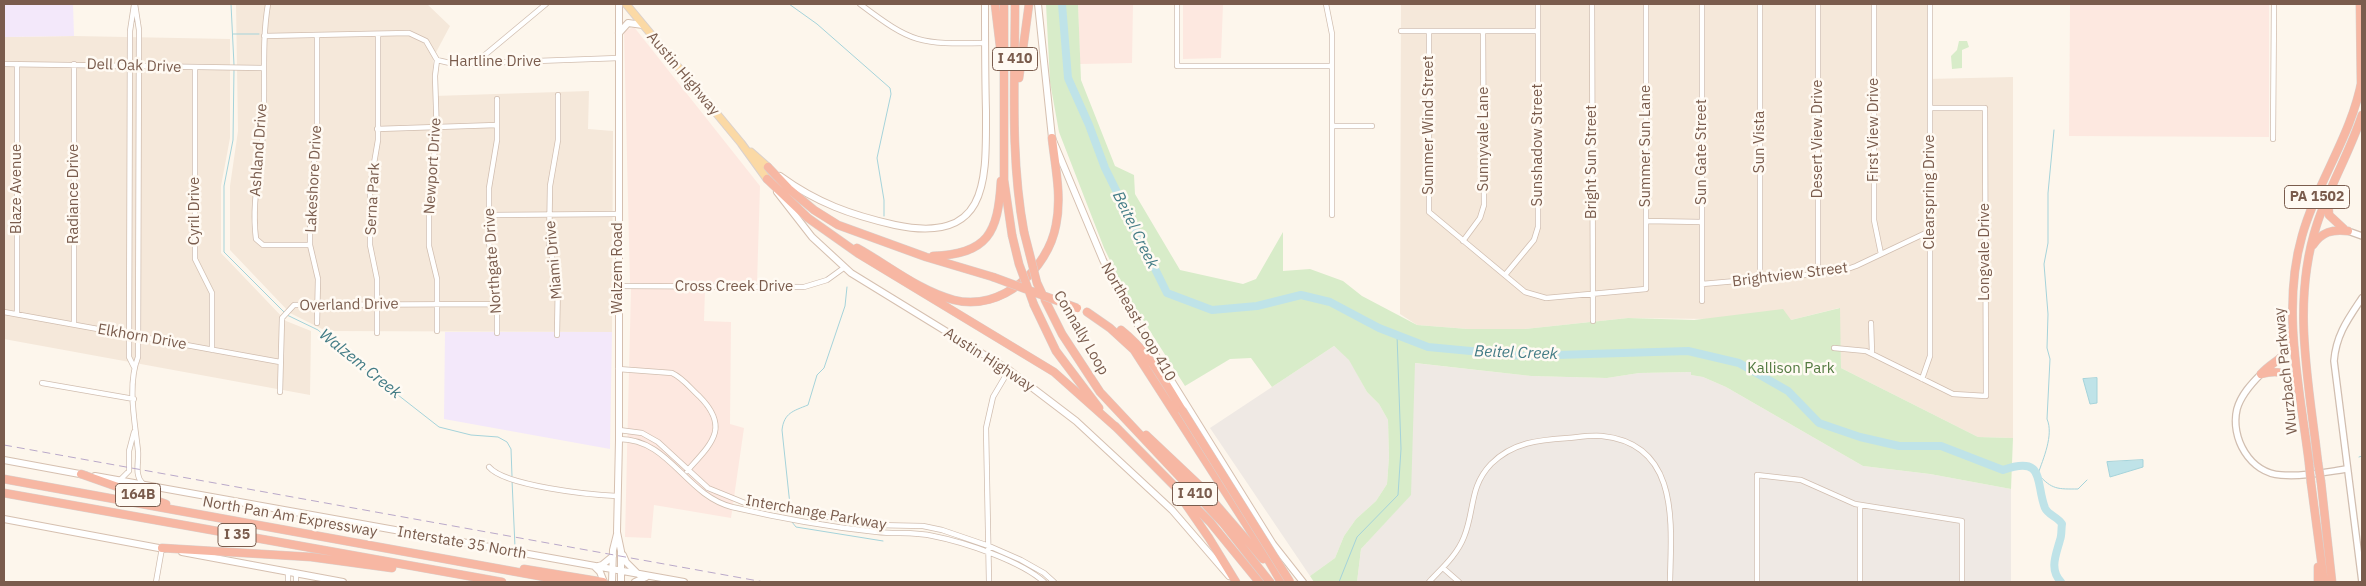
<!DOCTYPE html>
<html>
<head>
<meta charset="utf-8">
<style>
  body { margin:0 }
  #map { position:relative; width:2366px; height:586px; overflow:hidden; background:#fdf6ec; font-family:"IBM Plex Sans",sans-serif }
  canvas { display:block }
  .frame { position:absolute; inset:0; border:5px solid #7a5c4d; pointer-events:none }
</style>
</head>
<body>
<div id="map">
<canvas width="2366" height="586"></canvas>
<div class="frame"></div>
</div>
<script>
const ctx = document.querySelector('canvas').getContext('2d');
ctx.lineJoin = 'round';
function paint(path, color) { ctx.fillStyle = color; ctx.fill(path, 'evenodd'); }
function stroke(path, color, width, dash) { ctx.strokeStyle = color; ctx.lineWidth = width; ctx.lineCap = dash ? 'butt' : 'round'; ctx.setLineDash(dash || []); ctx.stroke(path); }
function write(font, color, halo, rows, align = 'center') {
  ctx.font = font + ' "IBM Plex Sans",sans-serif'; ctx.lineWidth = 5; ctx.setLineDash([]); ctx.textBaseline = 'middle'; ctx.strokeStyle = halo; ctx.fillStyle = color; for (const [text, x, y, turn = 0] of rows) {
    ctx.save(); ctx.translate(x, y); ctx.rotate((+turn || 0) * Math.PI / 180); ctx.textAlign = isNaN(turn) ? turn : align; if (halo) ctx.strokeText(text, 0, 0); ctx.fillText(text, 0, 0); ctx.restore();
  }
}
paint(new Path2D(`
  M236,4H427L450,26L433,58L434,96L589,91L588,129L613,131L612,332L326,331L290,313L230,250V186L238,131Z
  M1401,4H1927V79L2013,77V438L1978,437L1841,368L1839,308L1791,320L1628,318L1525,329H1468L1417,325L1400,314Z
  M74,36L230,39V138L221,186V253L286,321L311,331L310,395L4,339V37Z`), '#f5e8da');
paint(new Path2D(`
  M1078,4H1133L1132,63L1080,64Z
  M1183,4H1223L1221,58L1183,59Z
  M2070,4H2269V137L2069,136Z
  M634,27L760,186L757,284H630L624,31Z
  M631,288L705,289L704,321L731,322L730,424L744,428L731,518L654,505L651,538L625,537Z`), '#fde8e0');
paint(new Path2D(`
  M1334,346L1350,360L1367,392L1379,404L1388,420L1389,457L1387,484L1376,501L1356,519L1344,536L1335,558L1310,576L1210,428Z
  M1414,363L1531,376L1607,378L1639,373L1691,372V375L1703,377L1726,387L1863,466L1930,474L2011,489V582H1357L1361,549L1410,495Z`), '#efe9e4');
paint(new Path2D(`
  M4,4H73L74,36L4,37Z
  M445,332H612L610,449L444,419Z`), '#f3e8fa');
paint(new Path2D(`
  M1046,4H1078L1081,80L1115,166L1134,175L1135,194L1180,270L1243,284L1256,279L1283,232V271L1310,269L1343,281L1362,296L1417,325L1468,329H1525L1628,318L1694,320L1783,309L1791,320L1840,308L1841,368L1978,437L2013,438L2011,489L1930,474L1863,466L1726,387L1703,377L1691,375V372L1639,373L1607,378L1531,376L1415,363L1411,495L1361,549L1357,582H1314L1310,576L1335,558L1344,536L1356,519L1376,501L1387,484L1389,457L1388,420L1379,404L1367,392L1349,360L1334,346L1272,387L1251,358L1230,359L1185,386L1127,295L1104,248L1059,132L1050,82Z
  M1959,41H1967L1969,47L1962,50V68L1952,69L1951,56L1957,50Z`), '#d8ecc9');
const water = new Path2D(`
  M2097,378V403L2090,404L2083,379Z
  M2143,460V467L2110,477L2107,462Z`);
paint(water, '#bfe3e8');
stroke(water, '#a5d3da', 1);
stroke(new Path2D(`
  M231,4L234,65
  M789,4L817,24L890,88L891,94L877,158L884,200V216
  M233,34H259
  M234,69L233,140L224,186V252L284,312
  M2054,130L2048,193V243L2044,264L2048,314L2047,348L2050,359L2047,419C2054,435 2043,459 2038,474C2052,490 2058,489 2078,489L2087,480
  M287,315L318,330L334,345L439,427L471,435L498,437L507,442L511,449L512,476
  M2359,457L2362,456
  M512,480L515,547
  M790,505L782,430C784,413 793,411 808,405L817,375L824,368L845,306L847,287
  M792,522L796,527L883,541
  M1339,582L1357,537L1398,495L1401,449L1397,335`), '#a5d3da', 1);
stroke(new Path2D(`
  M1062,4L1068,78L1089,125L1105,168L1167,293L1212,310L1257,306L1301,295L1330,302L1379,328L1428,347L1524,356L1688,351L1739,363L1788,391L1819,423L1860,437L1899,446H1941L2003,470C2046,455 2035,482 2045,508C2048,515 2058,517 2062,524C2061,529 2062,535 2060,540C2056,555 2049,569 2061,582`), '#bfe3e8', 8);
const minor = new Path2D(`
  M135,4L139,30L138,357C127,385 135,422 138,451C139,463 134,475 143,484
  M268,4C261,46 266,88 263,131C261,168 251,200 256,239L263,245H310
  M860,4C913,44 919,44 985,43
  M1177,4V66H1332
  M1326,4L1332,34V215
  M1592,4L1593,321
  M1702,4V301
  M1760,4V279
  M1818,4V274
  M1874,4V220L1881,254
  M134,5L130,31L129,357L134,367
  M1401,31H1538
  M1429,31V212L1525,292L1546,298L1646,289V4
  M317,35V139L311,185L310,228V245L318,279L317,323
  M264,36L409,33L426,41L437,60L454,64L619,58
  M4,64L263,68
  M474,64L546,4
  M195,68V259L212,293V350
  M1332,126H1372
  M377,129L497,125
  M2273,139L2274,4
  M489,215L618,214
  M1646,221L1702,222
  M1463,241L1480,218L1484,205L1483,31
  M1505,275L1534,240L1538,227V4
  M1702,284L1839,272L1856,266L1930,231
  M618,286L804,287L827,280L845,267
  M4,312L280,362
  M17,314V64
  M1871,323L1872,353
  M74,324V64
  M437,331V279L429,246V188L437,137L435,76L437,60
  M377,333V279L370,245V187L378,140V34
  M497,333V287L489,243V188L497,140V99
  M557,335L558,280L549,246L550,186L558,140V95
  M1834,348L1866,351L1953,394L1986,396L1985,108H1930
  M618,369L672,373C683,378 690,388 699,396C731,428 711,444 687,471
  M1922,379L1930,356V4
  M42,383L134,399
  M280,392L282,318L294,305L496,304
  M619,430L642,433L658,442L708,488L745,503L876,525L923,526L942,530L989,546L1021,560L1044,573L1054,582
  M619,439C670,439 685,495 732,507C779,518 829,527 877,532C896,534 915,532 933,536C964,542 1021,561 1044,582
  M489,467C505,486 591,495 617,496
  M120,480L129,471V451L134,432
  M1443,568L1459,582
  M288,572V582
  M156,582L162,548
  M296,582V574
  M989,582L986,428L993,397L1009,370
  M1429,582C1442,568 1457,555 1464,537C1475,510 1469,487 1491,464C1513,442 1539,440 1568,438C1579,437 1591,435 1602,436C1681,444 1671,526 1670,582
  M1757,582V475L1801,480L1855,504L1962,521V582
  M1860,582V505`);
const tertiary = new Path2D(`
  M2348,231L2362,236
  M2261,374C2251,384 2241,395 2237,409C2230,438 2250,473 2281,475C2302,477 2326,472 2347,469
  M2362,582L2334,361C2336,335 2348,319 2362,298`);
const secondary = new Path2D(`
  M619,4V440L617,532L621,551V582
  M1038,4L1052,138L1103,260L1121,297L1161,364L1273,544L1303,582
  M619,33L628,23L643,25
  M780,176C817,203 851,215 895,225C990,245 986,179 986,111C985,75 985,39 985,4
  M777,192L812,237L851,273L1009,370L1076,421L1172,510L1229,576
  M4,460L85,475
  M95,476L684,582
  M4,519L164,549
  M182,552L343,582
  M623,555L626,562L638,574
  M604,582L600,572L595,567L602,565L613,556
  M612,582L613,550L617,534
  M635,582L646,577`);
const primary = new Path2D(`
  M626,4L741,143L767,179
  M751,152L768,167`);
const motorway = new Path2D(`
  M995,4L1000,46
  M1004,4V180L1012,235
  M1015,4C1015,80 1010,157 1024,232
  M2360,4L2361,83
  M1019,78L1029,4
  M768,167L789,189L814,210L838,225L926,257L993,277
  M767,179L808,218L859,254L1054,372L1118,429
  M2328,199L2329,215L2344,229
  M2313,245C2322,232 2332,229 2348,231
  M857,248C888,265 919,291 954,300C1002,312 1048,269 1056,225C1062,196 1055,166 1052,138
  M933,256C988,254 998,233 1001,181
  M1045,300L1062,334L1100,392L1223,523L1270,582
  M1034,305L1056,351L1099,408
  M1087,312L1110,328L1134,350L1259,544L1281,582
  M1121,330C1148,351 1164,381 1182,410
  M2261,374C2275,358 2289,360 2290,335
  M2261,374C2277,370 2291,371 2298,389
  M1115,426L1210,522L1259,582
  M1146,435L1200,486L1263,559
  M2309,463C2300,389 2281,309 2302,236C2317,182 2352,135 2362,79
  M2318,463C2309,383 2291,303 2317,224C2329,187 2350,152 2362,115
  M81,474L166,504
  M4,479L572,582
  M2321,482L2332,582
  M2311,483L2324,582
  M4,493L502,582
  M1178,493L1209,538L1236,582
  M162,548L311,557L392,568
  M2318,567V582
  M524,569L603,582`);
stroke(minor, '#d1beb0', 6);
stroke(tertiary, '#d1beb0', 8);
stroke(secondary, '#d6c0b0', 8);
stroke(primary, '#dad1cd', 9);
stroke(motorway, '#dad1cd', 9);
stroke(minor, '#fff', 4.5);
stroke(tertiary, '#fff', 5.5);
stroke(secondary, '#fff', 6);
stroke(primary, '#fbd9a5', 7);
stroke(motorway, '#f7b7a3', 8);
stroke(new Path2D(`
  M4,445L764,582`), '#b9a8c9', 1, [8, 5]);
const motorwayBridge = new Path2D(`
  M1024,232L1037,283L1043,296
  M1012,235L1019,264L1034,305
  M993,277L1077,308
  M1182,410L1290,582
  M2309,463L2311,483
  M2318,463L2321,482`);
stroke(motorwayBridge, '#dad1cd', 9, []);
stroke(motorwayBridge, '#f7b7a3', 8);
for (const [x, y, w] of [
  [1015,59,45],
  [2317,197,65],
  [1195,494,45],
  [138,495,45],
  [237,535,38]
]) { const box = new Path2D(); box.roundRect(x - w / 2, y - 11.5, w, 23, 4); ctx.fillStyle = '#fffaf3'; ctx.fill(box); stroke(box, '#7a5c4d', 1); }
write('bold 14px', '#7a5c4d', null, [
  ["I 410",1015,59],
  ["PA 1502",2317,197],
  ["I 410",1195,494],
  ["164B",138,495],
  ["I 35",237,535]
]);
write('15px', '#7a5c4d', '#fffaf3', [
  ["Hartline Drive",495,62],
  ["Dell Oak Drive",134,66,2],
  ["Austin Highway",683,74,50],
  ["Summer Wind Street",1429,125,-90],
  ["First View Drive",1874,130,-90],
  ["Sunnyvale Lane",1484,139,-90],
  ["Desert View Drive",1818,139,-90],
  ["Sun Vista",1760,142,-90],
  ["Sunshadow Street",1538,145,-90],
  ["Summer Sun Lane",1646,146,-90],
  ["Ashland Drive",259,150,-86],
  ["Sun Gate Street",1702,152,-90],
  ["Bright Sun Street",1592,162,-90],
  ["Newport Drive",433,166,-86],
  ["Lakeshore Drive",314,179,-87],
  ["Blaze Avenue",17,189,-90],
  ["Clearspring Drive",1930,192,-90],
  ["Radiance Drive",74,194,-90],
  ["Serna Park",373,199,-87],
  ["Cyril Drive",195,211,-90],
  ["Longvale Drive",1985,252,-90],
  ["Miami Drive",554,260,-95],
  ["Northgate Drive",493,261,-94],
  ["Walzem Road",618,268,-90],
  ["Brightview Street",1790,275,-7],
  ["Cross Creek Drive",734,287],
  ["Overland Drive",349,305,-1],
  ["Northeast Loop 410",1138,322,60],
  ["Connally Loop",1081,333,60],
  ["Elkhorn Drive",142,337,10],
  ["Austin Highway",989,360,33],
  ["Wurzbach Parkway",2286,371,-96],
  ["Interchange Parkway",816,513,10],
  ["North Pan Am Expressway",290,517,10],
  ["Interstate 35 North",462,543,10]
]);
write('15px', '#537a41', '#fffaf3', [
  ["Kallison Park",1791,369]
]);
write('italic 16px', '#437c86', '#fffaf3', [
  ["Beitel Creek",1135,230,64],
  ["Beitel Creek",1516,353,2],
  ["Walzem Creek",360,364,39]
]);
</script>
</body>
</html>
